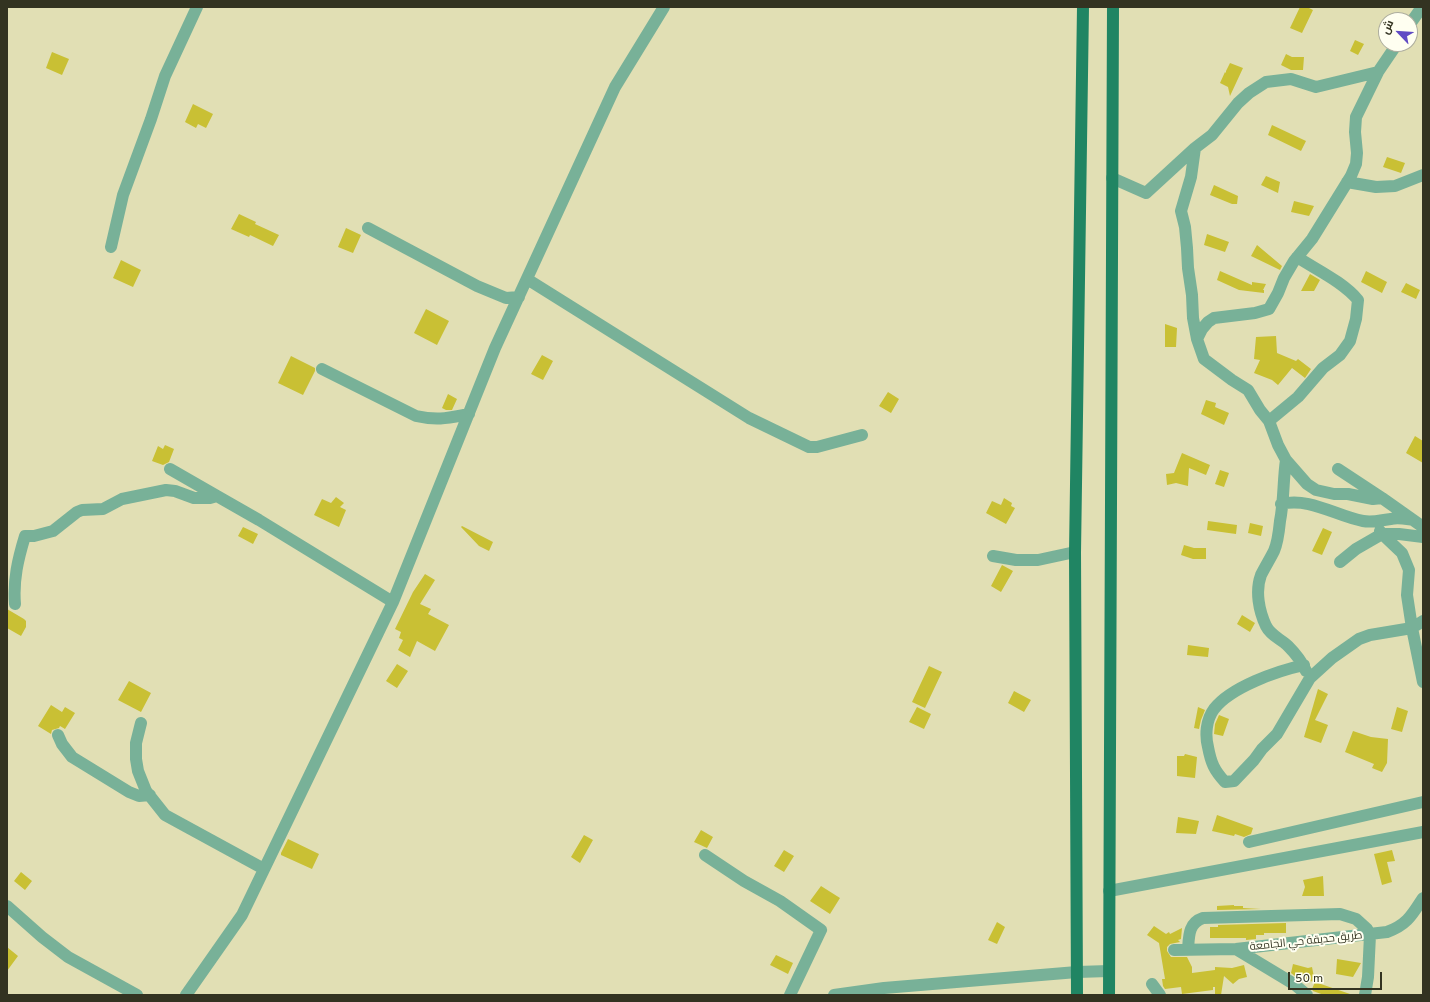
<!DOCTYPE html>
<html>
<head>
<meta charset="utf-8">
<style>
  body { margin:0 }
  #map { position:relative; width:1430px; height:1002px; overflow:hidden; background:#e1dfb4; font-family:Overpass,Cairo,sans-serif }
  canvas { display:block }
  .frame { position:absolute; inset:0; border:8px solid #333321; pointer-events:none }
  .north { position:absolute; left:1378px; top:12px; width:40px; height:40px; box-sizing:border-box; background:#fffff1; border:1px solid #adad9e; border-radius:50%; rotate:295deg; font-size:11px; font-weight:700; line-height:16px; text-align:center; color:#333321 }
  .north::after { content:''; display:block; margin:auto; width:14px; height:18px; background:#604bc4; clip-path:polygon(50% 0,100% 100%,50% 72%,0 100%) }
  .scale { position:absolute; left:1288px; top:972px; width:94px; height:18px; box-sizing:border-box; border:2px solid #333321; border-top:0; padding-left:5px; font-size:12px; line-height:14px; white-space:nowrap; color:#333321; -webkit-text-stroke:3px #fffff1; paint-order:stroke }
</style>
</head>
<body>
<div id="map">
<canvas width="1430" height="1002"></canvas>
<div class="frame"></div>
<div class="north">ش</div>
<div class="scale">50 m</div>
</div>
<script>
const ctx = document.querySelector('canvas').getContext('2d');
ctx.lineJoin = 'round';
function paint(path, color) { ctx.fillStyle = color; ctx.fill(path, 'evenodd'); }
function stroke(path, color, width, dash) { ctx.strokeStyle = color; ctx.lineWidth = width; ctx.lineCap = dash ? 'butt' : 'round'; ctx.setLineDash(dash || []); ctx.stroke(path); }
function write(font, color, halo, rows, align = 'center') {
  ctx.font = font + ' Overpass,Cairo,sans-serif'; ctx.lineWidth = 4; ctx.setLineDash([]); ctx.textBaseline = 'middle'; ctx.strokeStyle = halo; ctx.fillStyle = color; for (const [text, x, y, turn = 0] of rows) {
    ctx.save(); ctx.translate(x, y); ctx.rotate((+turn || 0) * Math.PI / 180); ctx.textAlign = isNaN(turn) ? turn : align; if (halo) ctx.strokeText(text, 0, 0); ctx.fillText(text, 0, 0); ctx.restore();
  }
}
paint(new Path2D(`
  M1300,7H1307L1313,10L1302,33L1290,28Z
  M1355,40L1364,44L1358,55L1350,51Z
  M52,52L69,59L62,75L46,68Z
  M1286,54L1292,57H1304L1303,70H1291L1281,65Z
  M1230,63L1243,68L1230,96L1228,87L1220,83L1225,72L1226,73V71Z
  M193,104L213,114L206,128L198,124L196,128L185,122Z
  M1272,125L1306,141L1301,151L1268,135Z
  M1387,157L1405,163L1401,173L1383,167Z
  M1266,176L1280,182L1278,193L1261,185Z
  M1214,185L1238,196L1237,204H1232L1210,195Z
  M1294,201L1314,206L1309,216L1291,212Z
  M239,214L256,222L255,224L279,235L273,246L250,235L249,237L231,229Z
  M346,228L361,235L353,253L338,247Z
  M1207,234L1229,242L1225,252L1204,245Z
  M1257,245L1282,266L1280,270L1251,256Z
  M121,260L141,270L133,287L113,278Z
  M1220,271L1252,285V282L1266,284L1263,290H1264V293L1239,290L1217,280Z
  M1366,271L1387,282L1382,293L1361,282Z
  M1310,274L1320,280L1314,291H1301Z
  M1406,283L1420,290L1416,299L1401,292Z
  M426,309L449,321L437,345L414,333Z
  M1165,324L1177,328L1176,347H1165Z
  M1276,336L1277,353L1296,361L1298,359L1311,369L1305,378L1292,368L1278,385L1272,380L1254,373L1260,360L1254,359L1256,337Z
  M542,355L553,361L543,380L531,374Z
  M291,356L315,368V371L303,395L278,383Z
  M888,392L899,399L891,413L879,406Z
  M448,394L457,399L452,410H446L442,408Z
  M1206,400L1216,403L1215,407L1229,413L1224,425L1201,414Z
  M1415,436L1423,441V463L1406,453Z
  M165,445L174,449L169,462L163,465L152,461L158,446L163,449Z
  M1182,453L1210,465L1206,475L1189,468L1188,486L1176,483L1167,485L1166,474L1174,473Z
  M1220,470L1229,473L1224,487L1215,484Z
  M336,497L344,503L340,507L346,510L339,527L314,515L322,499L331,503Z
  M1004,498L1012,503L1011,506L1015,508L1006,524L986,513L992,501L1001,505Z
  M1208,521L1237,525L1236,534L1207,530Z
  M1250,523L1263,526L1261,536L1248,533Z
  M462,526L493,542L489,551L479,546L461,527Z
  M243,527L258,534L253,544L238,536Z
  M1323,528L1332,532L1322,555L1312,551Z
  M1184,545L1194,548H1206V559H1193L1181,555Z
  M1002,565L1013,571L1001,592L991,586Z
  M425,574L435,580L420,604L431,609L428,614L449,625L435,651L417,641L410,657L398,650L403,640L399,638L401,632L395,629L413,592Z
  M7,609L24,619L26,621V627L21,636L7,628Z
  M1242,615L1255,623L1250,632L1237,624Z
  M1188,645L1209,648L1208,657L1187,655Z
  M397,664L408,671L397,688L386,681Z
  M929,666L942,672L925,708L912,702Z
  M129,681L151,693L141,712L118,700Z
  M1318,689L1328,694L1315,720L1328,725L1321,743L1304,737Z
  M1014,691L1031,700L1024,712L1008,703Z
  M51,705L62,712L65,707L75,713L65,729L60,726L59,728L52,730L51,734L38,726Z
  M917,707L931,714L924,729L909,722Z
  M1198,707L1205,710L1201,720L1199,729L1194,728Z
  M1397,707L1408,711L1402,732L1391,729Z
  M1219,715L1229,719L1223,736L1214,734L1215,724Z
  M1353,731L1371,737L1388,739L1387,763L1382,772L1372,768L1374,764L1345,752Z
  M1185,754L1197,757L1195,778L1177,776V756H1184Z
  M1217,815L1253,828L1251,834L1244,837L1235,834L1234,836L1212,831Z
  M1178,817L1199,821L1196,834L1176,833Z
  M701,830L713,837L707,848L694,842Z
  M584,835L593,840L580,863L571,857Z
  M288,839L319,854L312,869L281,855V853Z
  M784,850L794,856L784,872L774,866Z
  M1392,850L1395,861L1387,862L1392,882L1382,885L1374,854Z
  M21,872L32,881L25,890L14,881Z
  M1323,876L1324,896H1302L1305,887L1303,880Z
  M821,886L840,898L830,914L810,901Z
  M1234,905V906H1243V908L1261,909L1217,910V906Z
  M997,922L1005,927L997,944L988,940Z
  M1286,923V933H1264V935H1256V939L1246,940V938H1210V927H1218V925Z
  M1154,926L1166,934L1169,932L1170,934L1182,928L1181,939L1178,940L1180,942L1170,944L1167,947V951L1171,957H1187L1192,967V973L1215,970V967L1232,968L1244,965L1247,977L1239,979L1233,984L1224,976L1221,995H1215V987H1213V990L1182,994L1181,987L1165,989L1163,986L1162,979H1165L1159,943L1147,935Z
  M7,947L18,956L7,971Z
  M776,955L793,963L788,974L770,965Z
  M1337,959L1361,963L1353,977L1336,974Z
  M1293,964L1308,968L1312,967L1315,982L1350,994L1349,995H1324L1313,991L1312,989L1315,982L1299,979L1291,973Z`), '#c9c034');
stroke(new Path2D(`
  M1410,24L1422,7
  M1378,72L1316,87L1291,79L1266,82L1249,93L1238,103L1212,135L1195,148L1191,177L1181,211L1185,227L1187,248L1188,268L1192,295L1193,318L1197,339L1204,359L1232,380L1248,390L1260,410L1269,421L1278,445L1286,460L1307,484L1316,490L1334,494H1348L1373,499L1382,498L1423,527
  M1112,178L1146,193L1195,148
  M1347,182L1376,187L1395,186L1423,175
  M368,228L477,286L506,298L519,297
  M111,247L123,195L151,119L165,76L197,7
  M527,279L749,418L809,447H817L862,435
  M1197,339L1202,329L1208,322L1214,318L1255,313L1269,309L1278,293L1284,278L1294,261L1312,239L1351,176L1356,164L1357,153L1355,132L1356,117L1378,72L1397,44
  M322,369L416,416C438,421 448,418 469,414
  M1269,421L1298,397L1323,368L1340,355L1350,341L1356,319L1358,300C1343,282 1317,270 1297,257
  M1286,460C1283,480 1284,501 1280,521C1279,531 1278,542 1274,551C1270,559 1265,567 1261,575C1255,591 1259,611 1266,626C1271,636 1281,639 1288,646C1295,653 1302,662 1306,671
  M170,469L217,496
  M1338,469L1382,498
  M1281,504C1310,497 1336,516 1363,521C1373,523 1381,520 1391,519C1398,517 1406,519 1413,520
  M1380,531L1382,534H1399L1423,537
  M993,556L1016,560H1038L1075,552
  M1340,562L1356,549L1382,534L1402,553L1409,570L1407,595L1412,628L1423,682
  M15,604C13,580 18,559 25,536H34L53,531L77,512L82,510L103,509L122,499L166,490L175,491L194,498H210L217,496L259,520L393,602
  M1304,665C1277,671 1231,687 1214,709C1206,720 1205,735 1208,747C1211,763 1214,770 1225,782L1234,781L1254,760L1262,749L1277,734L1310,678L1332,658L1359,639L1370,635L1412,628L1423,621
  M141,723L136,743V759L138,771L146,791L165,815L264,869
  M58,735L62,744L72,757L129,792L139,796L150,795
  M1249,842L1423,802
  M705,855L744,881L780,901L821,930L790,995
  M1109,891L1423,832
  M7,906L42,937L68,957L137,995
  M1236,949L1294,984L1307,995
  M1174,950L1236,949L1387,932C1407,925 1412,915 1423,898
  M1188,950C1189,937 1188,923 1203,918L1340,914L1356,919L1367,929L1370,935L1368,977L1365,995
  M1152,984L1160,995
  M186,995L242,915L393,602L495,348L615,87L664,7
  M834,995L884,988L1077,972L1109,971`), '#78b198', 12);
stroke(new Path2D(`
  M1077,995L1075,552L1083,7
  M1109,995L1113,7`), '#208563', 12);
write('11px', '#333321', '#fffff1', [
  ["طريق حديقة حي الجامعة",1306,942,-6]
]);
</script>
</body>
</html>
